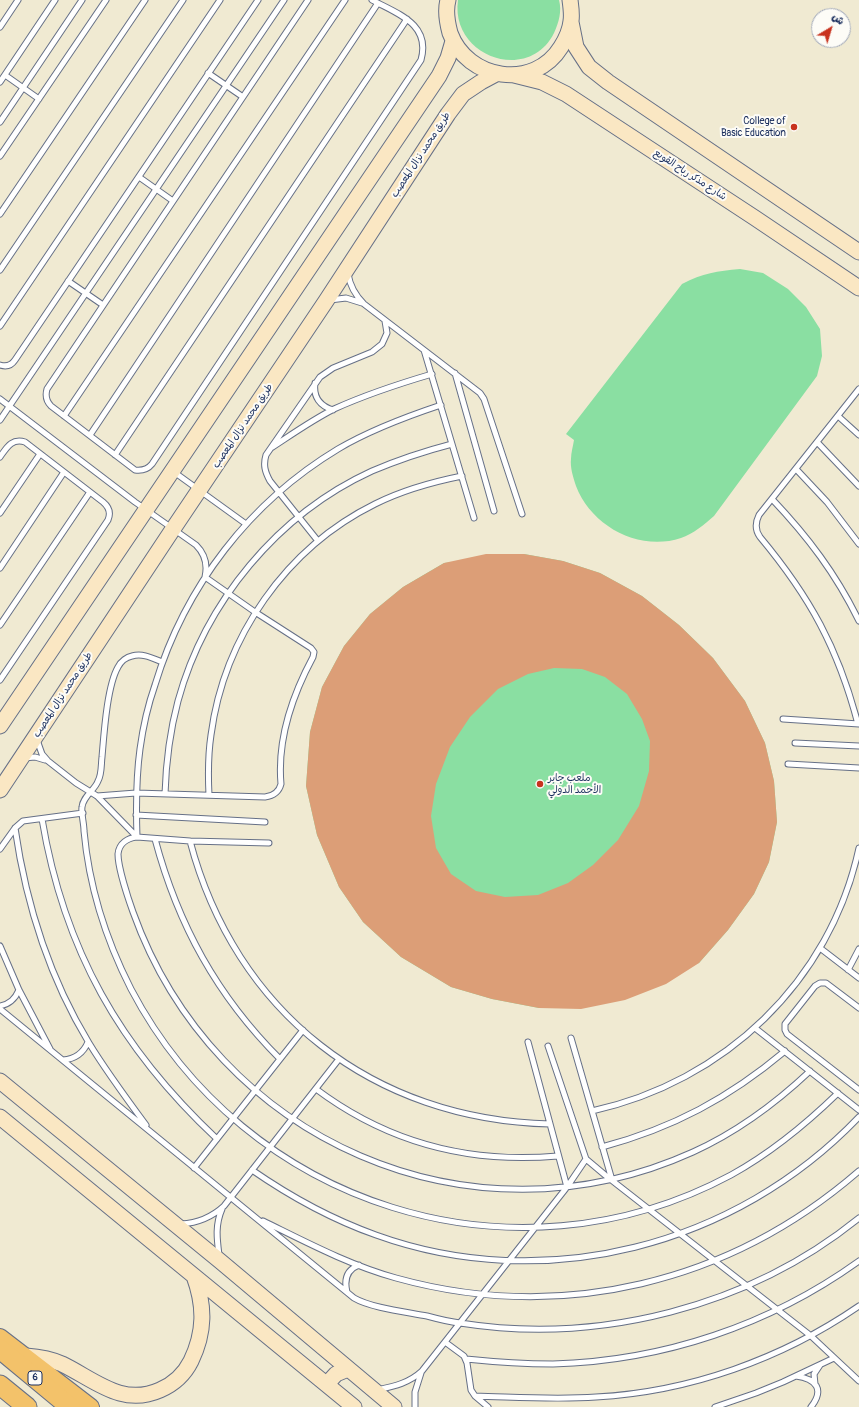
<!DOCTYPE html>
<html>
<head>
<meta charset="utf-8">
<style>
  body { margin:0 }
  #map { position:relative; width:859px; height:1407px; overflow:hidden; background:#f0ead2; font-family:Pangolin,"Playpen Sans Arabic",sans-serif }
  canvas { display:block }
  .north { position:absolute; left:811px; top:8px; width:40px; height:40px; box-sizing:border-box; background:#fdfcf7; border:1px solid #a3aaba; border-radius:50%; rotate:38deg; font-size:11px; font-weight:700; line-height:16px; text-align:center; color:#1b2f5e }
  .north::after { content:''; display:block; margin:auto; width:14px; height:18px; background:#c8321e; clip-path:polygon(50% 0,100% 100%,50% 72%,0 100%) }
</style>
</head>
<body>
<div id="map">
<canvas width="859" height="1407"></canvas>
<div class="north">ش</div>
</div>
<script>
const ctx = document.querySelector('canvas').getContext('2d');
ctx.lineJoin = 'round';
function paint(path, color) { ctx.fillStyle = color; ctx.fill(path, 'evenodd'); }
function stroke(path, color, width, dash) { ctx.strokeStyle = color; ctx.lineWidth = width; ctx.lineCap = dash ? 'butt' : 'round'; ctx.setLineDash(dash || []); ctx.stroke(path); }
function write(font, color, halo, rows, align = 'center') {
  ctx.font = font + ' Pangolin,"Playpen Sans Arabic",sans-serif'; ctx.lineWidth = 4; ctx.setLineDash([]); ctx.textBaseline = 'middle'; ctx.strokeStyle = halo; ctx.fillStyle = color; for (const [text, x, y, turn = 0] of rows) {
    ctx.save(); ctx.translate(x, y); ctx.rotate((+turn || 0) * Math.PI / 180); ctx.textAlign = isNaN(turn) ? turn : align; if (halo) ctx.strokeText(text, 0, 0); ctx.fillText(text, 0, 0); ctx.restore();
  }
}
paint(new Path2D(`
  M458,0H559C562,11 559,22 554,33C529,84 450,57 458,0Z
  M740,269L763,273L788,289L806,307L820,329L822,356L817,376L714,516C705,524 693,534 681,538C639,552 591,526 576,486C573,477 570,467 571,459C571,453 573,446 574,440L566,434L682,284C703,273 717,271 740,269Z
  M524,554L563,561L600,573L642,596L679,625L713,658L745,701L765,743L774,781L777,822L769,862L754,894L728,930L699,963L539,1008L492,999L451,987L401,957L363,922L339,887L317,835L306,786L310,732L322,687L344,646L370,614L403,587L444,563Z`), '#8adfa2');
paint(new Path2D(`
  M486,554H524L563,561L600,573L642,596L679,625L713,658L745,701L765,743L774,781L777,822L769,862L754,894L728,930L699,963L666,984L625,1000L581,1009L539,1008L492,999L451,987L401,957L363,922L339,887L317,835L306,786L310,732L322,687L344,646L370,614L403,587L444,563ZM554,668L582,669L605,677L627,694L642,719L650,741L649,771L639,806L618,840L593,865L568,883L538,895L505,897L476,891L451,874L436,848L431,816L436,784L450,747L470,717L498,689L528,674Z`), '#dc9e77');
const lane = new Path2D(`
  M308,0L47,389C45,396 46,401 51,406L135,470C143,471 148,469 152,464L421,60C431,24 398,14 372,0
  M0,27L18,0
  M208,73L243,97
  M5,75L39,99
  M0,82L55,0
  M0,122L82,0
  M0,156L106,0
  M139,177L173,201
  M0,214L145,0
  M0,270L183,0
  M348,274C350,286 355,295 364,304L480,393L484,399L522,514
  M68,281L103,305
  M330,300L346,298L362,303
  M0,326L220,0
  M424,350L474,518
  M0,365C6,367 11,366 15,360L258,0
  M455,373L494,511
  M315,383C313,397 320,406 333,410
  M0,399L135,502L196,545C205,554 208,564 205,577L255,612L311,648L314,652L313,657C292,696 277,739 281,784C279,792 273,796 265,797L136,793L97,796
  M64,416L345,0
  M838,416L859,435
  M0,420L284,0
  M90,435L378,3
  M817,442L859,486
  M271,448C291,435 312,420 334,409C365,395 398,384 432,374
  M115,455L407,19
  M0,457C7,447 12,438 25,442L103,502C109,507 111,513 108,520L0,680
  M796,469L827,502L859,544
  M174,472L246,524
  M772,499C808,537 836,574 859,621
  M0,513L40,454
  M318,541L270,481C265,472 263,465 266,455L320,377L333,368L372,352L382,344L387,333L385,321
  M0,568L64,472
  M0,625L90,492
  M162,662C152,658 143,653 132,656C127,657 121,661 118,667C107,686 104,734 102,757C101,764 102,774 98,781C95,790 83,796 82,807C81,814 84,823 84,831C89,886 106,940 131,989C245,1206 513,1292 731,1175C771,1153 805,1125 838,1093
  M783,719L859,724
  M858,724C838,648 810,597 760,537C755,530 755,523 759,515L859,389
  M37,740L42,754L48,761L76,783L97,796L137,837
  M795,743L859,746
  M24,758L35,757L45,760
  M788,764L859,768
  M165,794C166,762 170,731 178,701C205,602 278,514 372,471C398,460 425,451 452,444
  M209,795C208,775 208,755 211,735C224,637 286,548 375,504C403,490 432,482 462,476
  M136,815L265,822
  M42,819C64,950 120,1048 217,1139
  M15,828C26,904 49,977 89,1043C106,1071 126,1098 146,1125
  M137,837C136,807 136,778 140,749C143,727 148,705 155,685C185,586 250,502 338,449C370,430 405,417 441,405
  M155,839C178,925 217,996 280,1059
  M190,841C235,1012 373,1120 550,1124
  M269,843L190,841L137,837C128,838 119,843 118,854C118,867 128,898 133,912C215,1141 470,1253 693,1152C737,1132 775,1104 810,1071
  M0,849L15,828L23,821L83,813
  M0,946L19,990L50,1049
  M820,948L859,978
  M848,970L859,949
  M0,1006C10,1004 15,999 19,990
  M859,1008L826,983H820L815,986L785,1024V1030L787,1034L859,1090
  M0,1009L354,1298C371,1308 407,1312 427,1316C438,1319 449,1322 460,1323C599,1345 749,1307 859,1218
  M755,1028L859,1110
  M571,1038L612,1180
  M528,1042L567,1187
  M548,1046L586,1159L605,1175L811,1336L859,1381
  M63,1060C75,1059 83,1054 88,1042
  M316,1089C388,1143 468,1164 558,1156
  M592,1111C724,1082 830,982 859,848
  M602,1147C673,1128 729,1098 785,1051
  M194,1168L303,1030
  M252,1170C291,1197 331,1219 376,1235C545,1296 736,1246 859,1117
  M263,1221C306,1242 349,1265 396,1278C562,1324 730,1283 859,1171
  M181,1224C198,1223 211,1218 224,1206L339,1059
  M219,1255C217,1239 215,1225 222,1209
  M347,1292C344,1280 346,1270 359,1265
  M445,1342L464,1356L467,1363L471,1390L475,1396L488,1407
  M466,1359C495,1362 524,1364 553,1364C663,1361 770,1325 859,1261
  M796,1376C816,1379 825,1389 811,1407
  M815,1384L814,1374L820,1365
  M377,1390C395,1386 409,1383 422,1371L567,1187L586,1159
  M475,1396C515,1397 555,1400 596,1397C689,1392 782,1359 859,1306
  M415,1407V1392L421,1373
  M715,1407L756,1393L783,1382L834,1358`);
const secondary = new Path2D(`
  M448,0C445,11 447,22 450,33C467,80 534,91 561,47C566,39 570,31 571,21C572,15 571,7 570,0
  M571,22L576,47L589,67L608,82L859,252
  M514,75L542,82L566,94L755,218L859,288
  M0,726L439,76L448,58L453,41
  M0,790L173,529L326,301L448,114L463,94L481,82L496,74
  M0,1081L220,1261L394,1407
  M0,1117L354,1407
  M26,1356C39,1357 51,1359 62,1364C95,1380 122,1407 160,1390C174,1384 184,1375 191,1361C205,1332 205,1306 194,1276
  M327,1384L336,1374L348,1369`);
const primary = new Path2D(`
  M0,1337L91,1407`);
const highway = new Path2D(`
  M0,1349L70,1407
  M0,1385L27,1407`);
stroke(lane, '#667087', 7);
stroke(secondary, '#667087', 17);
stroke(primary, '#667087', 18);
stroke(highway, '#667087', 21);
stroke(lane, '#fff', 5);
stroke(secondary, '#fae7c3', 15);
stroke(primary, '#f3c26a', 16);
stroke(highway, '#f3c26a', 19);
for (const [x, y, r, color] of [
  [794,127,4,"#c8321e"],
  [540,784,4,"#c8321e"]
]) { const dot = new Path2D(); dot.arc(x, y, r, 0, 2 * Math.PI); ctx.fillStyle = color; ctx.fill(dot); stroke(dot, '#fdfcf7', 1.5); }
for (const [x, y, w] of [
  [35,1378,14]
]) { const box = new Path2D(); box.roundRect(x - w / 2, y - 7, w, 14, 3); ctx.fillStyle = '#fdfcf7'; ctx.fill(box); stroke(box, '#1b2f5e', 1); }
write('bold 9px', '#1b2f5e', null, [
  ["6",35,1378]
]);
write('10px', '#1b2f5e', '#fdfcf7', [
  ["College of",786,121],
  ["Basic Education",786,133],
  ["ملعب جابر",548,778,"left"],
  ["الأحمد الدولي",548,790,"left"]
], 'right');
write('10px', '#1b2f5e', '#fdfcf7', [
  ["طريق محمد نزال المعصب",421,155,-57],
  ["شارع مذكر رباح القوبع",690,175,33],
  ["طريق محمد نزال المعصب",243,426,-56],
  ["طريق محمد نزال المعصب",63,695,-57]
]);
</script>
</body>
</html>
